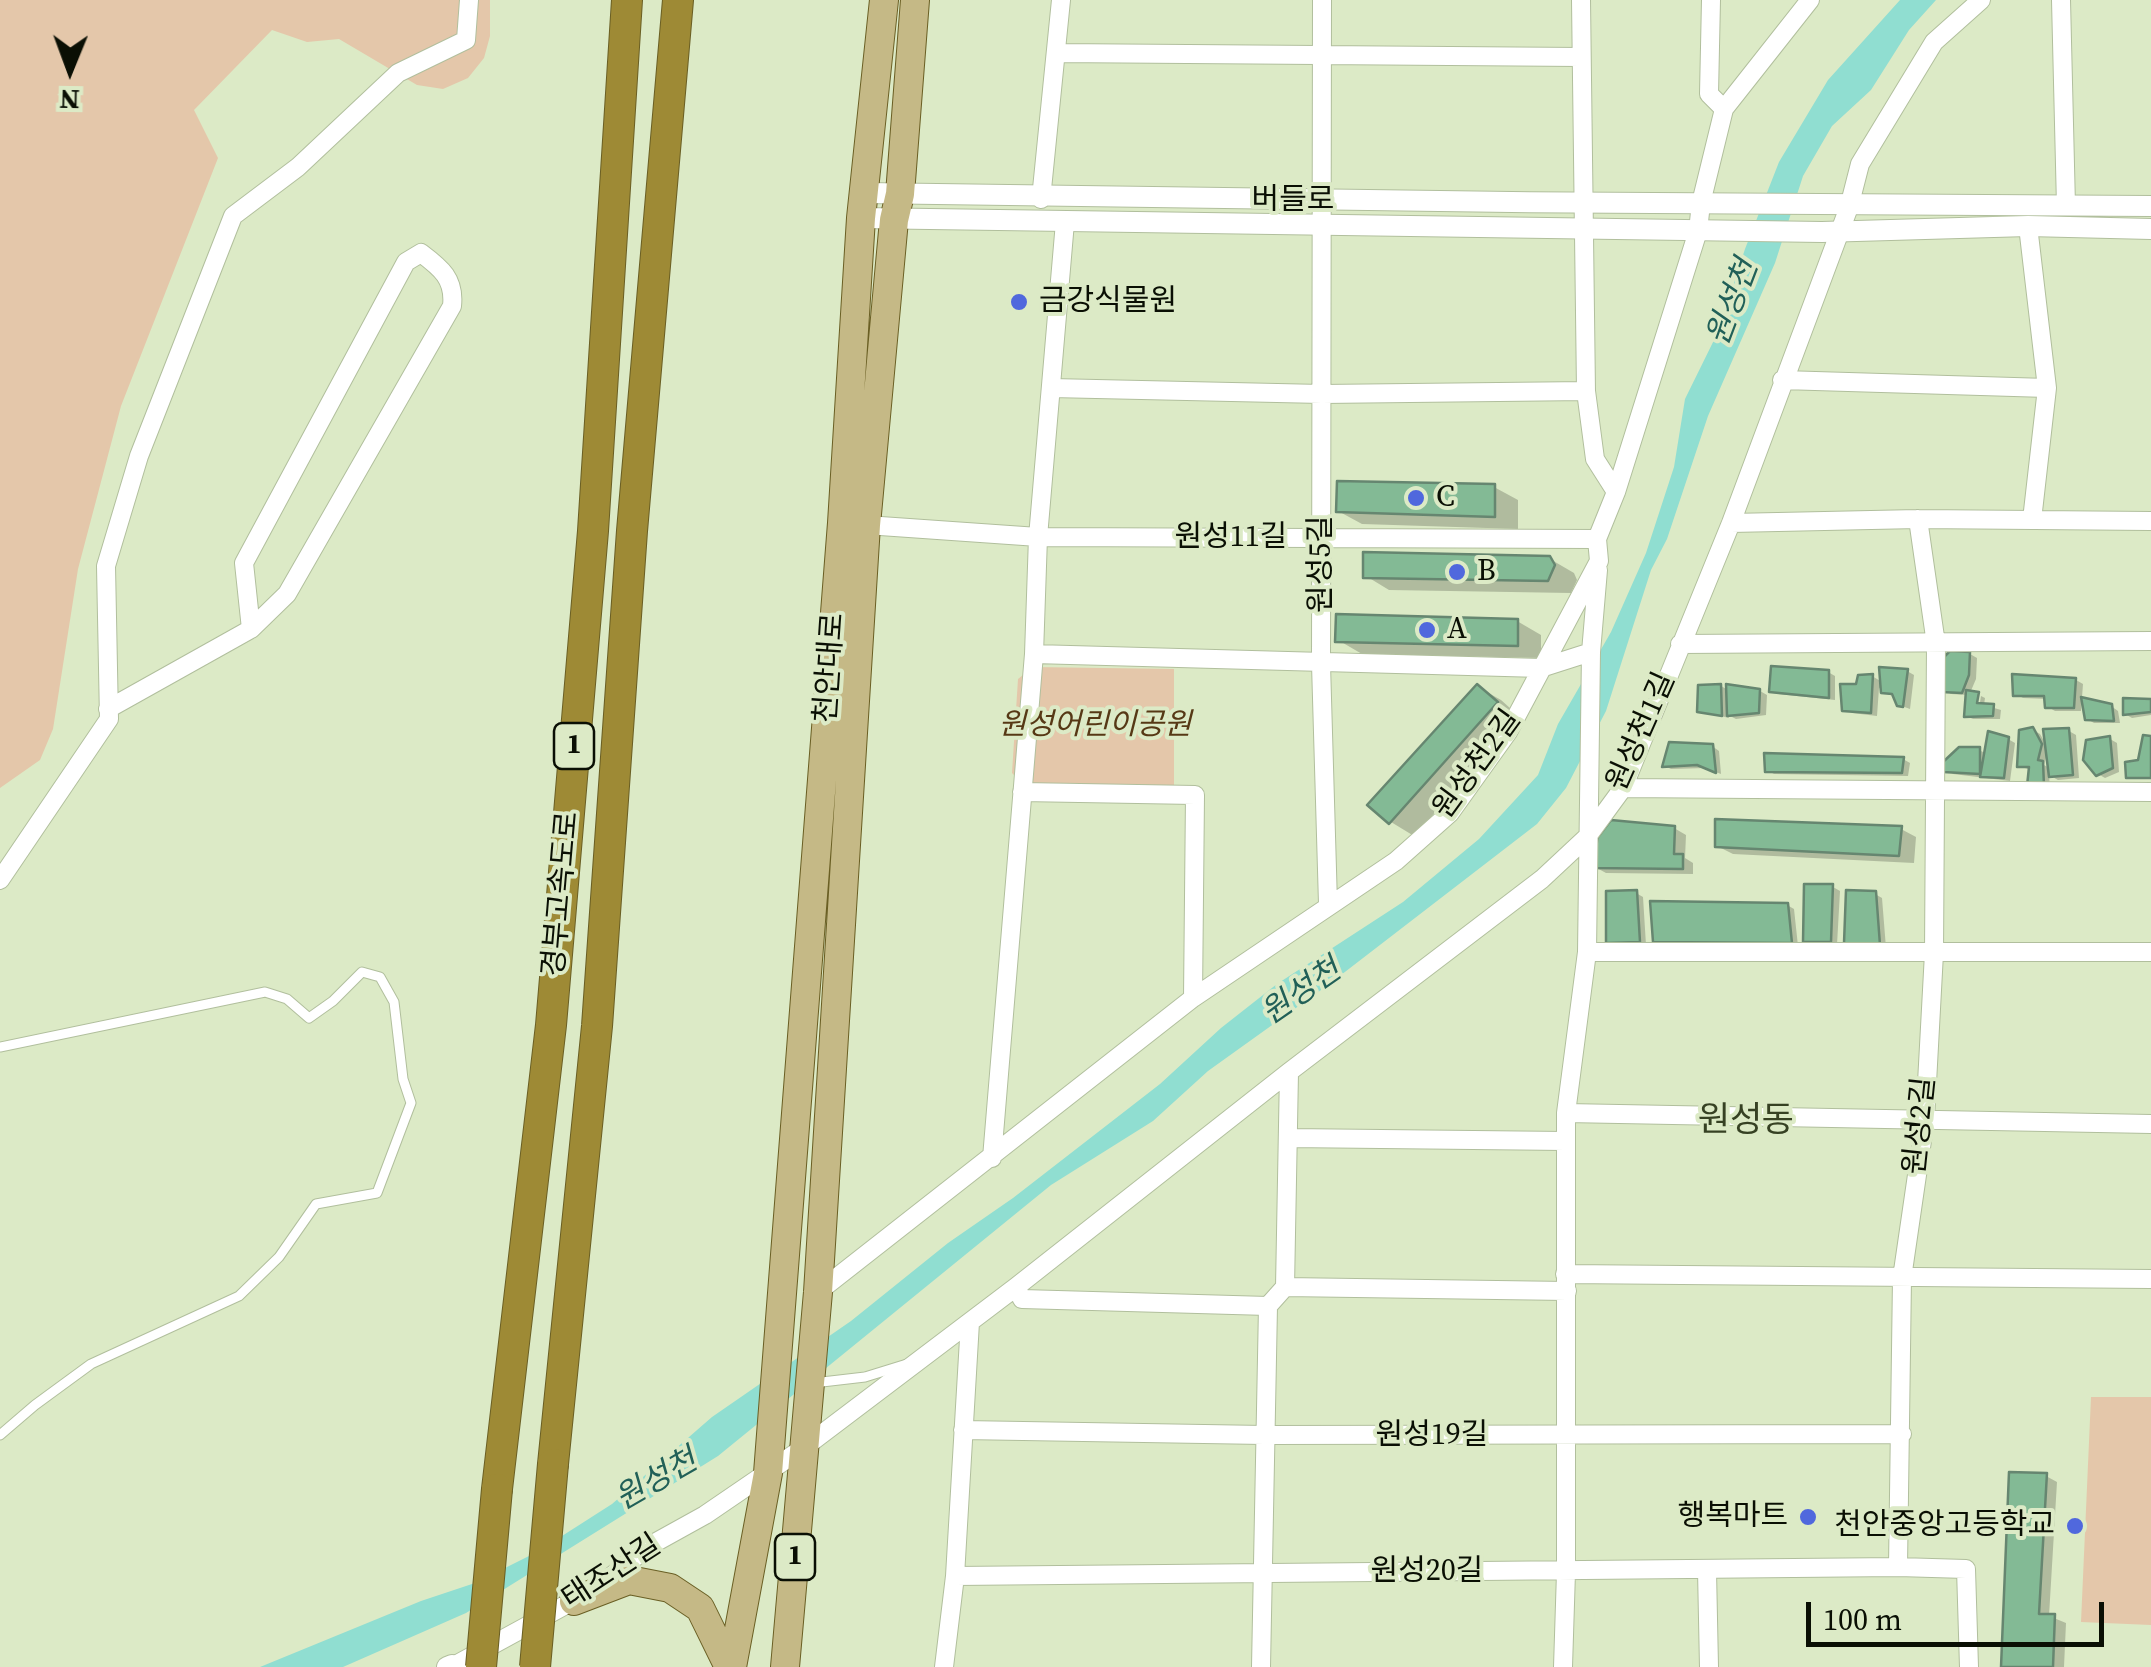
<!DOCTYPE html>
<html>
<head>
<meta charset="utf-8">
<style>
  body { margin:0 }
  #map { position:relative; width:2151px; height:1667px; overflow:hidden; background:#dceac6; font-family:"Source Serif 4",serif }
  canvas { display:block }
  .north { position:absolute; left:20px; top:20px; width:100px; height:100px; -webkit-text-stroke:8px #dceac6; paint-order:stroke; rotate:181deg; font-size:28px; font-weight:700; line-height:40px; text-align:center; color:#0a0f04 }
  .north::after { content:''; display:block; margin:auto; width:35px; height:45px; background:#0a0f04; clip-path:polygon(50% 0,100% 100%,50% 72%,0 100%) }
  .scale { position:absolute; left:1806px; top:1602px; width:298px; height:45px; box-sizing:border-box; border:5px solid #0a0f04; border-top:0; padding-left:12px; font-size:30px; line-height:35px; white-space:nowrap; color:#0a0f04; -webkit-text-stroke:8px #dceac6; paint-order:stroke }
</style>
</head>
<body>
<div id="map">
<canvas width="2151" height="1667"></canvas>
<div class="north">N</div>
<div class="scale">100 m</div>
</div>
<script>
const ctx = document.querySelector('canvas').getContext('2d');
ctx.lineJoin = 'round';
function paint(path, color) { ctx.fillStyle = color; ctx.fill(path, 'evenodd'); }
function stroke(path, color, width, dash) { ctx.strokeStyle = color; ctx.lineWidth = width; ctx.lineCap = dash ? 'butt' : 'round'; ctx.setLineDash(dash || []); ctx.stroke(path); }
function write(font, color, halo, rows, align = 'center') {
  ctx.font = font + ' "Source Serif 4","Noto Sans KR",serif'; ctx.lineWidth = 8; ctx.setLineDash([]); ctx.textBaseline = 'middle'; ctx.strokeStyle = halo; ctx.fillStyle = color; for (const [text, x, y, turn = 0] of rows) {
    ctx.save(); ctx.translate(x, y); ctx.rotate((+turn || 0) * Math.PI / 180); ctx.textAlign = isNaN(turn) ? turn : align; if (halo) ctx.strokeText(text, 0, 0); ctx.fillText(text, 0, 0); ctx.restore();
  }
}
paint(new Path2D(`
  M0,0H490V36L484,58L468,78L443,89L417,85L339,39L307,42L272,30L194,110L218,158L121,406L78,569L53,729L40,760L0,788Z
  M1033,667L1174,669V787L1022,783L1012,773L1018,679Z
  M2091,1397H2151V1625L2081,1622Z`), '#e4c7aa');
paint(new Path2D(`
  M1900,0H1936L1909,30L1871,90L1832,126L1803,176L1775,263L1708,416L1667,539L1651,570L1606,711L1566,788L1537,824L1328,985L1208,1071L1153,1121L1051,1185L718,1456L466,1613L343,1667H260L421,1601L475,1583L537,1552L612,1504L712,1417L851,1321L948,1243L1013,1198L1160,1084L1221,1028L1277,984L1403,902L1479,839L1538,775L1558,724L1611,632L1646,553L1674,467L1685,399L1717,334L1745,249L1779,162L1828,80Z`), '#90ded1');
paint(new Path2D(`
  M1494,487L1518,500V529L1362,524L1338,511Z
  M1550,559L1574,573L1577,580L1571,593L1389,590L1366,576Z
  M1517,621L1541,635V658L1362,654L1338,640Z
  M1970,654L1977,658L1976,679L1970,693L1973,715H1978L1981,696L1985,698L1984,705L2001,710L2000,719H1973L1966,716L1968,695L1951,694L1944,690Z
  M1907,671L1914,675L1910,709L1899,705L1896,696L1879,688L1877,716L1852,713L1845,709L1858,686L1872,676L1882,682Z
  M1828,672L1835,676V700L1778,694L1771,690Z
  M2076,680L2083,684L2081,711H2055L2048,707L2047,699L2023,698L2016,694Z
  M1721,686L1728,690L1760,691L1767,695L1766,715L1736,719L1728,715L1729,718L1700,711Z
  M1478,687L1501,700L1520,717L1414,836L1391,822Z
  M2151,702V715L2132,718L2125,714Z
  M2111,706L2118,711L2120,723H2094L2087,719Z
  M2033,730L2040,734L2048,748L2069,731L2076,735L2079,778L2058,780L2049,775L2050,789L2031,770L2019,766ZM2048,750L2051,769L2044,765Z
  M2008,739L2015,743L2010,781L1953,774L1946,770L1979,750L1987,754Z
  M2110,739L2117,743L2119,772L2105,778L2098,774Z
  M1712,746L1719,751L1721,774L1706,768L1671,769L1665,766Z
  M1903,759L1910,763L1908,776L1774,774L1767,770Z
  M1674,828L1686,835L1685,858L1693,863V874L1606,873L1595,867Z
  M1901,829L1916,837L1914,863L1733,854L1717,846Z
  M1833,887L1840,891L1837,945L1812,944L1805,941Z
  M1636,893L1643,897L1646,945H1615L1609,941Z
  M1875,894L1882,898L1886,948L1853,946Z
  M1787,905L1794,909L1798,946L1663,945L1656,940Z
  M2046,1476L2057,1482L2049,1616L2066,1623L2064,1667H2005Z`), '#0003');
const building = new Path2D(`
  M1337,481L1495,484V517L1336,512Z
  M1363,552L1550,556L1555,565L1548,581L1363,578Z
  M1336,614L1518,619V646L1335,642Z
  M1950,651L1970,652L1969,675L1962,693L1941,692V660Z
  M1771,666L1829,670V698L1769,692Z
  M1879,667L1908,669L1903,707L1897,706L1892,694L1881,693Z
  M1873,674L1871,713L1842,711L1840,684H1856L1858,675Z
  M2012,674L2076,678L2074,708H2045L2044,696H2013Z
  M1477,684L1498,702L1389,824L1367,805Z
  M1721,684L1722,716L1697,712L1698,685Z
  M1726,684L1760,689L1759,713L1727,716Z
  M1966,690L1979,692L1977,703L1994,704L1993,716L1964,717Z
  M2081,697L2112,704L2114,721L2085,720Z
  M2123,698L2151,699V712L2123,715Z
  M2033,727L2042,744L2038,760L2043,761L2044,786H2027L2029,767H2017L2019,730Z
  M2069,728L2073,775L2049,777L2043,729Z
  M1988,731L2009,737L2004,778L1980,777Z
  M2143,735L2151,736V778H2126L2125,762L2138,760Z
  M2110,736L2113,768L2096,776L2083,760L2086,740Z
  M1669,742L1713,744L1716,773L1697,765L1662,767Z
  M1959,747H1980V774L1943,772V762Z
  M1764,753L1904,757L1902,773L1765,772Z
  M1715,819L1902,826L1899,856L1715,847Z
  M1611,820L1675,826L1674,854H1683V869L1592,868L1598,837Z
  M1804,884H1833L1831,942H1803Z
  M1637,890L1640,942L1606,943V891Z
  M1846,890L1876,891L1880,945L1844,943Z
  M1650,901L1788,903L1792,943L1653,942Z
  M2009,1472L2047,1473L2039,1614H2055L2053,1667H2001Z`);
paint(building, '#83ba95');
stroke(building, '#668670', 2.5);
const service = new Path2D(`
  M0,1047L265,992L287,999L309,1018L333,1001L362,972L380,977L394,1002L403,1079L411,1103L377,1193L316,1204L279,1257L239,1296L91,1364L35,1405L0,1435
  M822,1382L865,1377L907,1364`);
const minor = new Path2D(`
  M1322,0L1321,664L1328,904
  M1581,0L1586,391L1595,459L1616,492
  M1711,0L1709,94L1724,109
  M2061,0L2066,206
  M1056,53L1581,57
  M1041,199L1061,0
  M2028,226L2047,388L2032,520
  M1782,380L2047,388
  M1051,388L1322,394L1586,391
  M1918,519L1936,644L1934,953L1925,1120L1902,1278L1898,1567L1966,1569L1969,1667
  M1731,523L1918,519L2151,521
  M866,525L1038,537L1597,539
  M1680,644L2151,641
  M1034,654L1541,668L1591,652
  M108,709L251,629L287,594L452,306C455,279 441,268 421,253L406,262L244,563L251,629
  M1623,788L2151,792
  M1022,792L1195,795L1193,998
  M0,880L109,719L106,566L139,456L233,216L298,167L398,73L466,40L469,0
  M1587,952H2151
  M1566,1113L2151,1124
  M1289,1138L1565,1141
  M992,1158L1034,654L1038,537L1065,222
  M1565,1274L2151,1279
  M1016,1287L1022,1299L1268,1306L1285,1287L1567,1291
  M1285,1287L1289,1072
  M818,1292L1193,998L1396,861L1450,813L1508,732L1599,561L1597,539L1616,492L1698,231L1701,203L1724,109L1810,0
  M963,1430L1264,1435L1902,1434
  M1707,1570L1709,1667
  M955,1576L1898,1567
  M608,1579L649,1546L705,1515L806,1446L1016,1287L1289,1072L1542,879L1587,837L1623,788L1731,523L1849,207L1860,164L1934,42L1981,0
  M452,1667L582,1596
  M944,1667L955,1576L970,1322
  M1261,1667L1268,1306
  M1563,1667L1566,1572V1113L1587,952L1591,652L1598,570`);
const tertiary = new Path2D(`
  M865,193C1294,201 1722,205 2151,206
  M861,218L1822,232L2028,226L2151,229
  M447,1667L452,1665`);
const primary = new Path2D(`
  M574,1601L629,1580L670,1588L700,1608L729,1667
  M732,1667L768,1473L842,523L861,218L884,0
  M785,1667L818,1292L866,525L894,220L900,194L915,0`);
const motorway = new Path2D(`
  M553,1464L597,1026L632,531L678,0
  M497,1489L551,1025L593,531L627,0`);
stroke(service, '#b1bf9d', 11);
stroke(minor, '#b1bf9d', 20);
stroke(tertiary, '#b1bf9d', 22);
stroke(primary, '#6a5f24', 30);
stroke(motorway, '#6a5f24', 32);
stroke(service, '#fff', 9);
stroke(minor, '#fff', 18);
stroke(tertiary, '#fff', 20);
stroke(primary, '#c5b986', 28);
stroke(motorway, '#9e8a35', 30);
const motorwayBridge = new Path2D(`
  M481,1667L497,1489
  M535,1667L553,1464`);
stroke(motorwayBridge, '#6a5f24', 32, []);
stroke(motorwayBridge, '#9e8a35', 30);
for (const [x, y, r, color] of [
  [1019,302,10,"#5068dd"],
  [1416,498,10,"#5068dd"],
  [1457,572,10,"#5068dd"],
  [1427,630,10,"#5068dd"],
  [1808,1517,10,"#5068dd"],
  [2075,1526,10,"#5068dd"]
]) { const dot = new Path2D(); dot.arc(x, y, r, 0, 2 * Math.PI); ctx.fillStyle = color; ctx.fill(dot); stroke(dot, '#dceac6', 4); }
for (const [x, y, w] of [
  [574,746,40],
  [795,1557,40]
]) { const box = new Path2D(); box.roundRect(x - w / 2, y - 23, w, 46, 8); ctx.fillStyle = '#dceac6'; ctx.fill(box); stroke(box, '#0a0f04', 2.5); }
write('bold 28px', '#0a0f04', null, [
  ["1",574,746],
  ["1",795,1557]
]);
write('30px', '#0a0f04', '#dceac6', [
  ["버들로",1293,201],
  ["원성11길",1231,538],
  ["원성5길",1322,564,-90],
  ["천안대로",831,668,-86],
  ["원성천1길",1642,732,-66],
  ["원성천2길",1478,765,-54],
  ["경부고속도로",562,894,-85],
  ["원성2길",1921,1126,-84],
  ["원성19길",1432,1436],
  ["원성20길",1427,1572],
  ["태조산길",612,1573,-33]
]);
write('30px', '#0a0f04', '#dceac6', [
  ["금강식물원",1039,302],
  ["C",1436,498],
  ["B",1477,572],
  ["A",1447,630],
  ["행복마트",1788,1517,"right"],
  ["천안중앙고등학교",2055,1526,"right"]
], 'left');
write('italic 30px', '#563815', '#dceac6', [
  ["원성어린이공원",1095,726]
]);
write('italic 32px', '#216058', '#dceac6', [
  ["원성천",1734,303,-69],
  ["원성천",1302,993,-35],
  ["원성천",657,1481,-30]
]);
write('35px', '#364123', '#dceac6', [
  ["원성동",1746,1122]
]);
</script>
</body>
</html>
